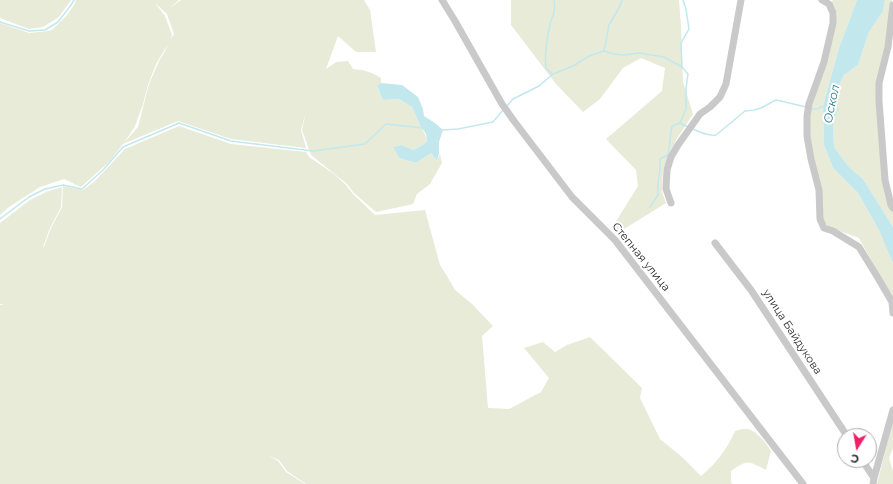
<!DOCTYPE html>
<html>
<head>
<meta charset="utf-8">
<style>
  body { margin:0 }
  #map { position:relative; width:893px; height:484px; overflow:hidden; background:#fff; font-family:Montserrat,sans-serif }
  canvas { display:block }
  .north { position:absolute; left:837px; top:428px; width:40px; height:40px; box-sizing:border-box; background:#fff; border:1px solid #ababab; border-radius:50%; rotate:191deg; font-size:11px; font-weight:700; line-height:16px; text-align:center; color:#2c2c2c }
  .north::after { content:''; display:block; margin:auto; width:14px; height:18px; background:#f31e66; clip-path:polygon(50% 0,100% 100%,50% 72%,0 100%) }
</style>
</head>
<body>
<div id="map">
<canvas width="893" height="484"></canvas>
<div class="north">С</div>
</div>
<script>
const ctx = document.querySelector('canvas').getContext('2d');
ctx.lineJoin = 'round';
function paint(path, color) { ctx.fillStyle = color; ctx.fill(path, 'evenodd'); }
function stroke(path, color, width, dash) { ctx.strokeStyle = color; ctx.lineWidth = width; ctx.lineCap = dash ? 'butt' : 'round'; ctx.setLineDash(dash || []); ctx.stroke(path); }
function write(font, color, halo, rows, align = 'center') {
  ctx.font = font + ' Montserrat,sans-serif'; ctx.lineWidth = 4; ctx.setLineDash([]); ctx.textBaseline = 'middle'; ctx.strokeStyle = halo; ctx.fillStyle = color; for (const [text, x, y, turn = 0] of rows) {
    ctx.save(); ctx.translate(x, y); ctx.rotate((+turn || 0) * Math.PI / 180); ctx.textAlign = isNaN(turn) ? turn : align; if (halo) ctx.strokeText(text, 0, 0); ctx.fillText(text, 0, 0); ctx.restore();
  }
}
paint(new Path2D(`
  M0,0H71L59,17L43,27L29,29L0,18Z
  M76,0H179L169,9L181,0H364L370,10L376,52H356L338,36L326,69L336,62L348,61L353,69C364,70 372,72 381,78V83L377,87L383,100L399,99L412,107L420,125L425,134L427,142L414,150L401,145L393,147L399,158L416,163L431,153L437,161L440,154L442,163L430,184L417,194L413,204L376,212L354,193L347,184L311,155L302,130L306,112L301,130L306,148L231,139L178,121L123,144L110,161L81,187L64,179L40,187L9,207L0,215V23L29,33L49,31L53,29L67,15L74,5ZM155,3L167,14L174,34L170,40L172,35L165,16ZM168,44L165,51L159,61L149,84L138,127L124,143L135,126L143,104L148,85L156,64Z
  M511,0H679L681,27L683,82L693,114L676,140L663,170L662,192L666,203L616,234L612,228L638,186L636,170L606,139L662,91L665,68L641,58L623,68L600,99L583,112L556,84L511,25Z
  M833,0H857L839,48L823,106L824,145L833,168L858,193L879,230L890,254L893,263V307L891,296L859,238L829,227L822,219L810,134L809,114L828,61L837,13L831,3Z
  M885,0H892L887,44L877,85L881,168L893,210V227L863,179L849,167L834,147L833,123L838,110L837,89L844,75L858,65L869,32L883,11Z
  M179,126L231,144L306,152L309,157L334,174L346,185L353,194L375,215L425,210L440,265L447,276L455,290L472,304L493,326L482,336L488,408L509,409L541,392L549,378L524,348L543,342L555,352L567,345L590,337L642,388L640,398L660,439L682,457L701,476C716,464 727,449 735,431C739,430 744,428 748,429C758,432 766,443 771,451L766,470C747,461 749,459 731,471V483L733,484H306L287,471L279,460L268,456L266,454L268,456L278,461L286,472L305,484H0V305L4,304H0V223L30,200L46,192L62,187L61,207L50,228L43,247H44L51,228L62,207L63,186L83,190L94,182L125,149Z
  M893,421V448L889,458L893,471V484H877Z`), '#e7ebd8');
paint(new Path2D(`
  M857,0H885L883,11L869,32L858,65L844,75L837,89L838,110L833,123L834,147L849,167L863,179L893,227V263L879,230L858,193L833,168L824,145L823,106L839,48Z
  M381,83L402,85L418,97L423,109L424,116L435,123L443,130L439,142V154L437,161L431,153L416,163L399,158L393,147L401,145L414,150L427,142L426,134L420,125L412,107L399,99L383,100L377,86Z`), '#c2e8ed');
stroke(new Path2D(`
  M0,22L29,31L45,30L58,22L71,5L74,0
  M604,51L609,25L620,6L622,0
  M682,67L681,43L689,29L686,9L683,0
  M552,74L546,68C544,54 547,38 550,24C553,16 556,9 554,0
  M507,106L513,99L539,86L553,74L573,66L589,56L604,51L613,54L624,55L639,53L664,57L682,67L688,74L686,88V109L680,123
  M810,109C815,110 819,109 823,106
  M693,129C701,133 708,136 716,135L745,111L754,110L761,108L776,100L781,101L806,107
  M441,130L458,129L493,122L503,110
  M650,207L658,195V183L660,169V159L668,155C670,145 670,136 672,126L680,123L688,127
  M0,219L29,197L45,189L63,185L82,189L103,170L123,147L179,123L231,141L313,151L365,144L386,124L423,128`), '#c2e8ed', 1.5);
stroke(new Path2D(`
  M442,0L455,21L502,104L514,121L572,197L615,240L803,484
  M822,0L829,4L833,13V23L824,62L809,104L807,116V136L811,159L819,190L820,219L824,228L833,231L859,247L878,278L892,302L893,313
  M893,5L888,47L879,83V101L885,180L891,205L893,208
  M671,203L666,189L667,170L671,157L678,145L700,114L710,107L720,97L726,84L741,0
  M715,243L751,290L847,436
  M862,460L874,478
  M873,484L874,478L893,410`), '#c9c9c9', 7);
write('11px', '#2c2c2c', '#fff', [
  ["Степная улица",641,257,51],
  ["улица Байдукова",792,332,57]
]);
write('italic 12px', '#307c87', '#fff', [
  ["Оскол",832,104,-78]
]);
</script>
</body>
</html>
